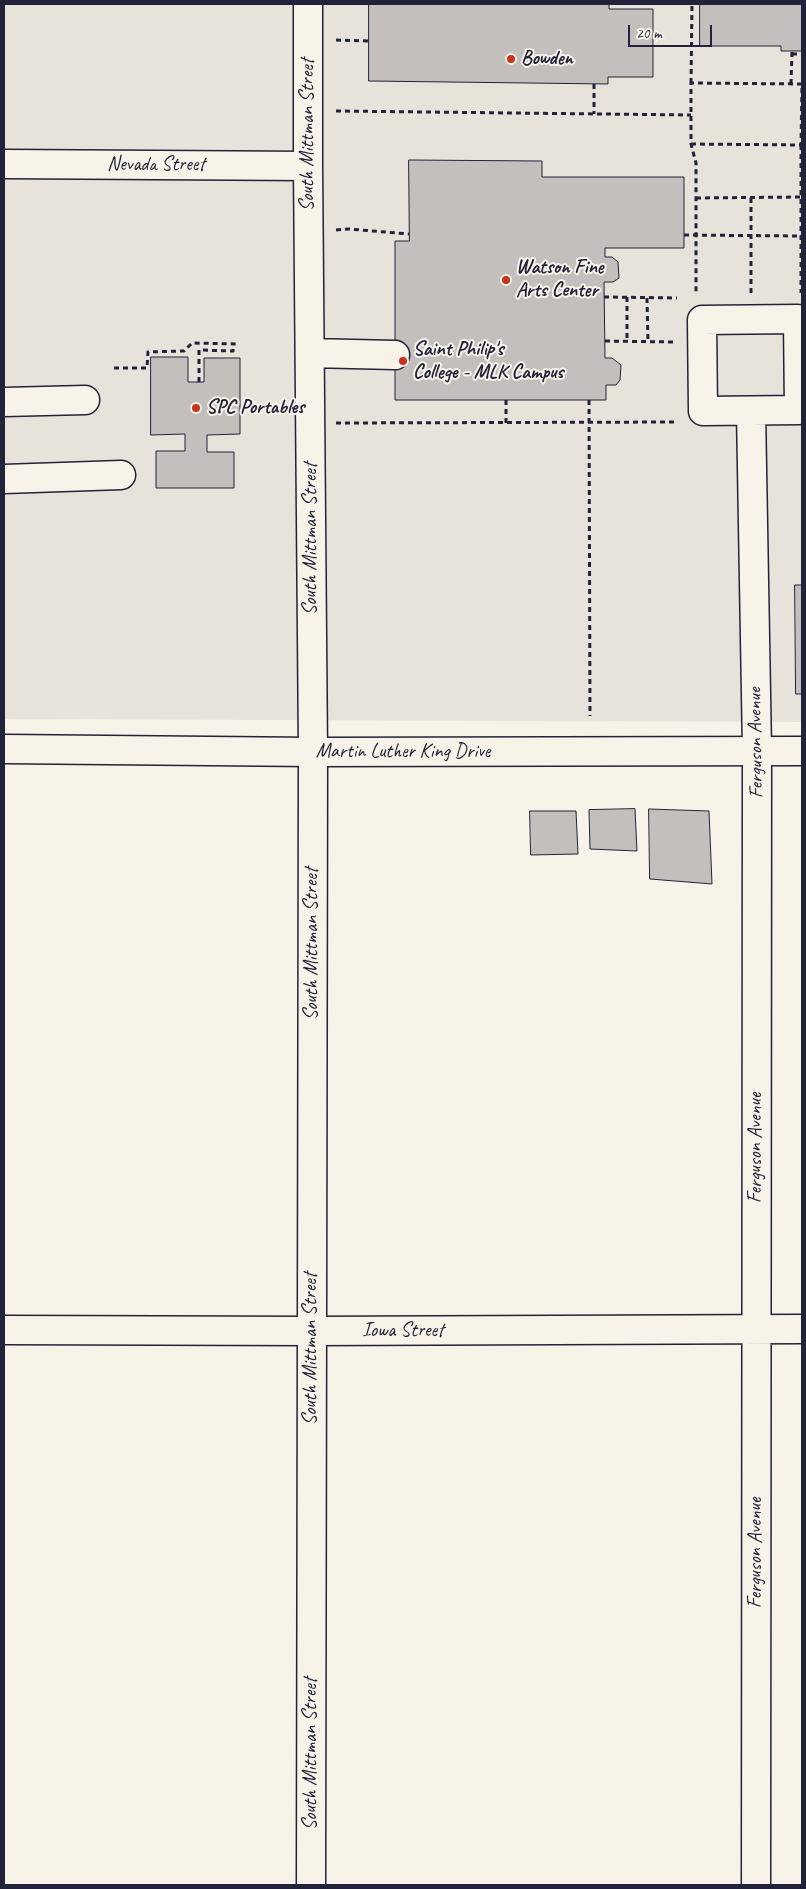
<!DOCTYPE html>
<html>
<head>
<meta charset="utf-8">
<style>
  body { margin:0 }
  #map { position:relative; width:806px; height:1889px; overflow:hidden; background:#f7f3e8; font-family:Caveat,sans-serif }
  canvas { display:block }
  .frame { position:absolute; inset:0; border:5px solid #22223b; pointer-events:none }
  .scale { position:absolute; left:628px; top:25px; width:84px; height:22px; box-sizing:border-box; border:2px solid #22223b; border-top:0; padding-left:6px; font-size:15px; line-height:18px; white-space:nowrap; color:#22223b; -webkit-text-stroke:4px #f7f3e8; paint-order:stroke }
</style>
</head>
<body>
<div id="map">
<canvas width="806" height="1889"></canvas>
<div class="frame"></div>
<div class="scale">20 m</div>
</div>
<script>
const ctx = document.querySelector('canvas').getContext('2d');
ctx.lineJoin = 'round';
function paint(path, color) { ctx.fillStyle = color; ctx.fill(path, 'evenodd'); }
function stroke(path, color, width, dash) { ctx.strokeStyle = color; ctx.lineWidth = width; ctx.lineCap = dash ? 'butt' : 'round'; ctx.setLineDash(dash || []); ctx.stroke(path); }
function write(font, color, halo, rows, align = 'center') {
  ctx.font = font + ' Caveat,sans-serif'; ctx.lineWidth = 4; ctx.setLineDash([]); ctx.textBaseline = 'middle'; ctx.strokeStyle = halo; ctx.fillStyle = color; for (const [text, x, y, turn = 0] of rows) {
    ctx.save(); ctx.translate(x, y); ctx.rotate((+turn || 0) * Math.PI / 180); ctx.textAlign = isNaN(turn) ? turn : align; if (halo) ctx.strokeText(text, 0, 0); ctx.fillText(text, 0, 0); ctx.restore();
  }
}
paint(new Path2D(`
  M4,4H802V722L4,719Z`), '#e7e3db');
const building = new Path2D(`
  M369,4H609V9H653V77H608V84L369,81Z
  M700,4H802V51H781V46H700Z
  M409,160L542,161V177H684V248H605V257H612L618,262L619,278L613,282H604L605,358H612L621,365L620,380L616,385H606V400H395V241H409Z
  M151,357H188V382H204V358H240V434L207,435V452H234V488H156V451H185V434L151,435Z
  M795,585H802V694H796Z
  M635,809L637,851L590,849L589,810Z
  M649,809L709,811L712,884L650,879Z
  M530,811H576L578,854L531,855Z`);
paint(building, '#c2bfbd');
stroke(building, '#22223b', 1);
const minor = new Path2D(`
  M308,4V166L313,752L311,1885
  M4,164L308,166
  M798,319L799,410L703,411L702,320Z
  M310,353L395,355
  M4,402L85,400
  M751,411L757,751L756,1885
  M4,479L121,475
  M4,1330L311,1331L802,1329`);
const major = new Path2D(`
  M4,749L313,752L802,751`);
stroke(minor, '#22223b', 31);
stroke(major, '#22223b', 31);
stroke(new Path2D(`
  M336,40L369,41
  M792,54H802
  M691,83L692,4
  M594,84V114
  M791,84L792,51
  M336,111L691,115
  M691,144L801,145L802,84L691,83V144L696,163V294
  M801,145V293
  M696,198L801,197
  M751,198V293
  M336,230L349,229L409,234
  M684,235L801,236
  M604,297L677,298
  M627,297V342
  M647,298L648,342
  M605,341L676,342
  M114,368H147L148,352L184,351L192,343L239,344
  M199,382V350L233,351L234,344
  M506,400V423
  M589,400L590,716
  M336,423L676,422`), '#22223b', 3, [5, 4]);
stroke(minor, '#f7f3e8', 28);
stroke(major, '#f7f3e8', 28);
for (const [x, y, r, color] of [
  [511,59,5,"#c8321e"],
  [506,280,5,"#c8321e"],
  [403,361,5,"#c8321e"],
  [196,408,5,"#c8321e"]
]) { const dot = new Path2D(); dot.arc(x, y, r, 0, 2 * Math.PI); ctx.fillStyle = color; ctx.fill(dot); stroke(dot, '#f7f3e8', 2); }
write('bold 20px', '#22223b', '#f7f3e8', [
  ["Bowden",521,59],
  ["Watson Fine",516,268],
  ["Arts Center",516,291],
  ["Saint Philip's",413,350],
  ["College - MLK Campus",413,373],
  ["SPC Portables",206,408]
], 'left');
write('20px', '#22223b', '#f7f3e8', [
  ["South Mittman Street",308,135,-90],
  ["Nevada Street",156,165],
  ["South Mittman Street",311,539,-90],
  ["Ferguson Avenue",756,743,-91],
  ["Martin Luther King Drive",403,752],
  ["South Mittman Street",312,944,-90],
  ["Ferguson Avenue",756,1148,-90],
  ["Iowa Street",403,1331],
  ["South Mittman Street",311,1349,-90],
  ["Ferguson Avenue",756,1553,-90],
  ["South Mittman Street",311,1754,-90]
]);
</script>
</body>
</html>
